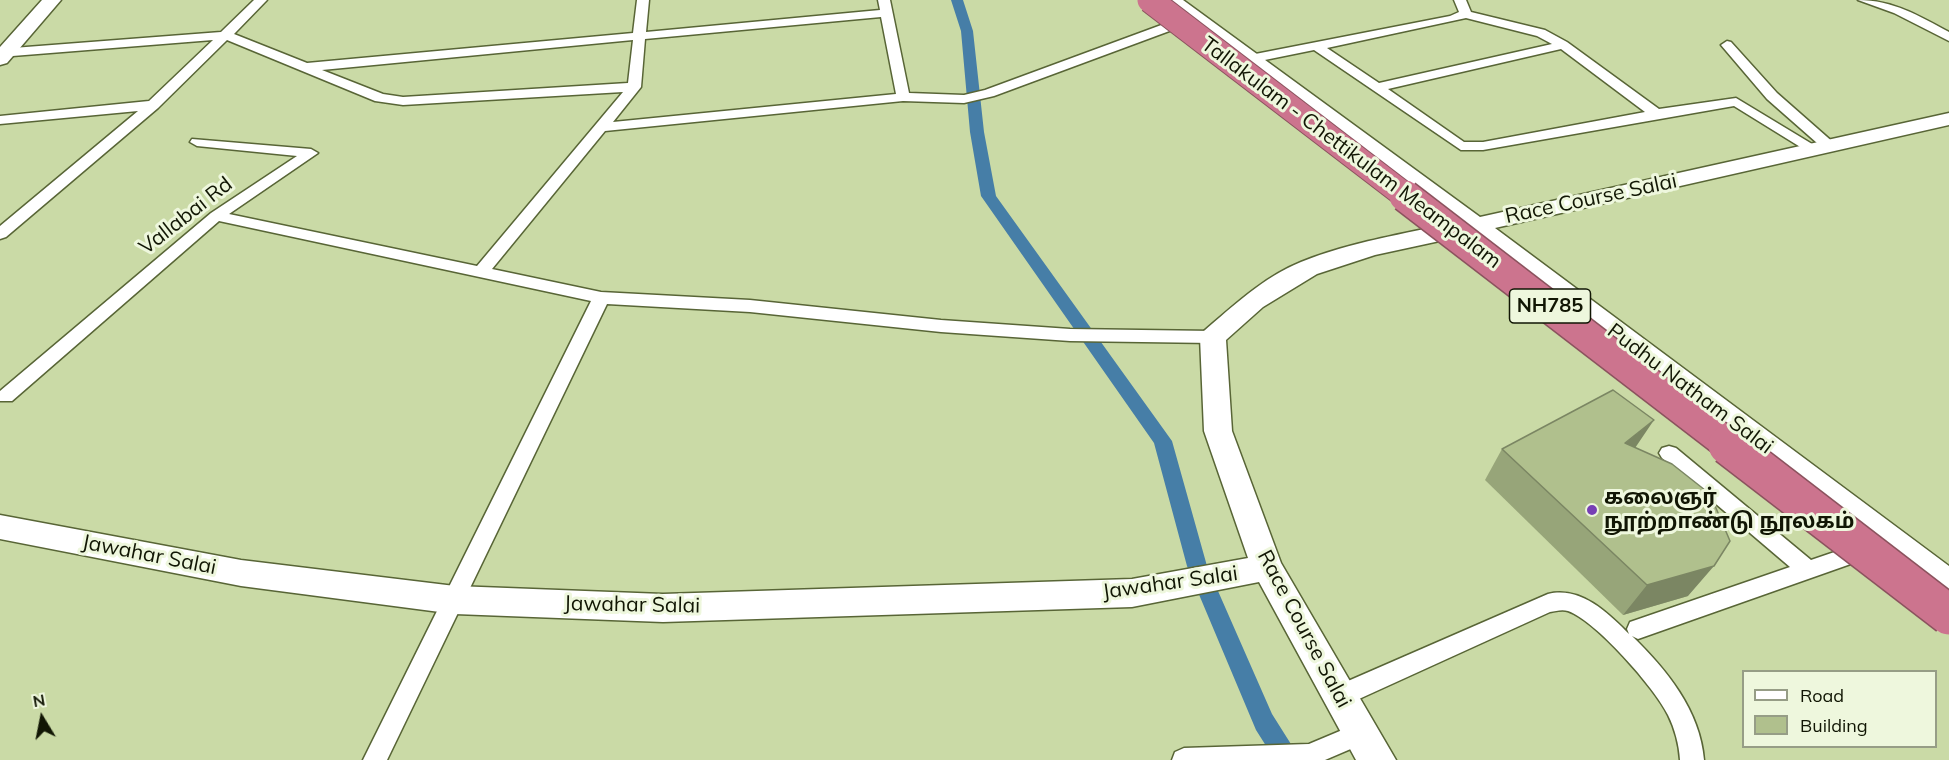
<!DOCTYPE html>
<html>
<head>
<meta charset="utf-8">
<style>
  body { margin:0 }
  #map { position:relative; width:1949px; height:760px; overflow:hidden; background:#cadaa6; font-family:Mulish,sans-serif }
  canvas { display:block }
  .legend { position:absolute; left:1742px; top:670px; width:195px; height:78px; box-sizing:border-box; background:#eef7dd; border:2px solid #969d86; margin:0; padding:8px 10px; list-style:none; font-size:18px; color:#111604 }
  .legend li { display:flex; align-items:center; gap:12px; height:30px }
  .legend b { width:30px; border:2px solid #969d86 }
  .north { position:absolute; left:12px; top:688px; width:60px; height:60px; -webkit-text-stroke:4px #eef7dd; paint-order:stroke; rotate:350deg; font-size:16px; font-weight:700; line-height:24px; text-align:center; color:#111604 }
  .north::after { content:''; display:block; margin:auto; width:21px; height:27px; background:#111604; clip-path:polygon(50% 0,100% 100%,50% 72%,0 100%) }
</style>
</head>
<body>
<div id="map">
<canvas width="1949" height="760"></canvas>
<ul class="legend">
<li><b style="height:8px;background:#fff"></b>Road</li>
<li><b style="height:16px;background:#b0c08d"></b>Building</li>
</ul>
<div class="north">N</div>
</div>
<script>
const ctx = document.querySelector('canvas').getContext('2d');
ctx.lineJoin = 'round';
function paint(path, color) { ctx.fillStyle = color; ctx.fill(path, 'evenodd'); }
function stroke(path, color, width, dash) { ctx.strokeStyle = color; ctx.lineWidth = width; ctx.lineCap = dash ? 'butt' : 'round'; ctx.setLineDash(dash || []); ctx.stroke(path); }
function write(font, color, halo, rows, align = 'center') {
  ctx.font = font + ' Mulish,"Noto Sans Tamil",sans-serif'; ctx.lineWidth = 6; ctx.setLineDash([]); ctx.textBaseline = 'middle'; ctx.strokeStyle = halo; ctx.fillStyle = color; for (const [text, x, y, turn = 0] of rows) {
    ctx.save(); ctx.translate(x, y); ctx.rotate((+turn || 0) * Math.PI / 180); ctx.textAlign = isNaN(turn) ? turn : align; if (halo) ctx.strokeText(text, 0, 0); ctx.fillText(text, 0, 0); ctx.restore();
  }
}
paint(new Path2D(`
  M951,0H963L973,31L984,132L996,196L1172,441L1207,566L1272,714L1301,760H1275L1256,730L1187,566L1154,443L981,196L970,132L961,31Z`), '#467ea7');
const street = new Path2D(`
  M254,0H267L234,34L307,63L633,33L637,0H649L646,32L880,10L878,0H890L909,93L964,95L985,90L1183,17H1191V23L994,96L964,103L903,101L605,131L492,269L601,292L750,300L941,320L1070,329L1213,331L1222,337L1213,343L1070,341L941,332L750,312L607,304L387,760H363L591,301L219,221L12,401H0V391L211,213L297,156L197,146L190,142L192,139L311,149L318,153L229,214L477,266L623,92L403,105L375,101L227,40L158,108L6,237L0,239V226L138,111L0,124V116L149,101L213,40L0,57V49L221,32ZM881,17L896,94L613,122L641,87L645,39ZM633,40L628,83L403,97L383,94L322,70Z
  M1454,0H1466L1471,12L1545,30L1567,42L1659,109L1736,98L1822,150L1815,154L1810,153L1734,106L1483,150H1461L1314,50L1250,63L1244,59L1245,56L1450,16L1459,12ZM1466,18L1537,36L1552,44L1379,83L1327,48ZM1561,49L1645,112L1483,142H1464L1388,89Z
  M1858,0C1893,0 1919,16 1949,32V41L1894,13Z
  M1727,41L1731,42L1777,93L1835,144V150H1825L1767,99L1721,45Z
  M1669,446L1676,448L1811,560L1855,545L1862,548L1865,554L1862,560L1638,639L1632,636C1666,669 1700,710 1704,760H1680C1679,745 1675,729 1668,715C1655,688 1596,621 1568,611C1562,609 1556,611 1550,612L1348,704L1340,707L1332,704L1328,696L1332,688L1548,594C1581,586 1608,613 1629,634L1627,629L1630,622L1790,567L1662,458L1659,453L1662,448Z
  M1359,723L1367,726L1371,734L1367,742L1325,760H1172L1175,752L1184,748L1309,744Z`);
const secondary = new Path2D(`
  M42,0H61L7,63L0,65V47Z
  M1163,0H1183L1480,217L1949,113V125L1495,228L1949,566V598L1938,594L1472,234L1375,255L1317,274L1263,307L1226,340L1232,431L1281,563L1396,760H1356L1259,582L1132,607L663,622L455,614L241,586L0,539V515L241,560L455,586L663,594L1132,579L1248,558L1204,431L1200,337L1204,331C1233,306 1264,277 1301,262C1350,242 1405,234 1456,222Z`);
stroke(street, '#586536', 3);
stroke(secondary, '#586536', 3);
paint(street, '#fff');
paint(secondary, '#fff');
const highwayBridgeFar2 = new Path2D(`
  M1150,0L1407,197`);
const highwayBridgeFar1 = new Path2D(`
  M1405,196L1730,446`);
const highwayBridge = new Path2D(`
  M1728,445L1949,615`);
stroke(highwayBridgeFar2, '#8b535e', 27, []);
stroke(highwayBridgeFar1, '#8b535e', 34, []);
stroke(highwayBridge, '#8b535e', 42, []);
stroke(highwayBridgeFar2, '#cc748e', 25);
stroke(highwayBridgeFar1, '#cc748e', 31);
stroke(highwayBridge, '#cc748e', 39);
paint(new Path2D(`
  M1635,448L1688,596L1623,615L1485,480L1502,449Z`), '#97a579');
paint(new Path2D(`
  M1654,420L1633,451L1625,443Z
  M1714,566L1688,596L1623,615L1647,585Z`), '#7b8663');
const building = new Path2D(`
  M1613,390L1654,420L1625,443L1672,464L1710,494L1730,541L1714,566L1647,585L1502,449Z`);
paint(building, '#b0c08d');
stroke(building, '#7b8663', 1.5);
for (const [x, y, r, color] of [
  [1592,510,6,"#773fb5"]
]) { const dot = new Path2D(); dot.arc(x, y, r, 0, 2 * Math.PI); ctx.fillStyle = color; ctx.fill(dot); stroke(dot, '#eef7dd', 2); }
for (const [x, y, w] of [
  [1550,306,81]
]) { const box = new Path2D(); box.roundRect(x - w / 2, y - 17, w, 34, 4.5); ctx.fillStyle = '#eef7dd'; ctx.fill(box); stroke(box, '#111604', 1.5); }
write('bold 20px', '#111604', null, [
  ["NH785",1550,306]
]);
write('21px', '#111604', '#eef7dd', [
  ["Tallakulam - Chettikulam Meampalam",1351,153,37],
  ["Race Course Salai",1591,199,-12],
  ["Vallabai Rd",186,216,-38],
  ["Pudhu Natham Salai",1690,389,37],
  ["Jawahar Salai",149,555,11],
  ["Jawahar Salai",1170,583,-8],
  ["Jawahar Salai",632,605,1],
  ["Race Course Salai",1304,629,62]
]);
write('bold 21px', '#111604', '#eef7dd', [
  ["கலைஞர்",1604,498],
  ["நூற்றாண்டு நூலகம்",1604,522]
], 'left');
</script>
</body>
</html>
